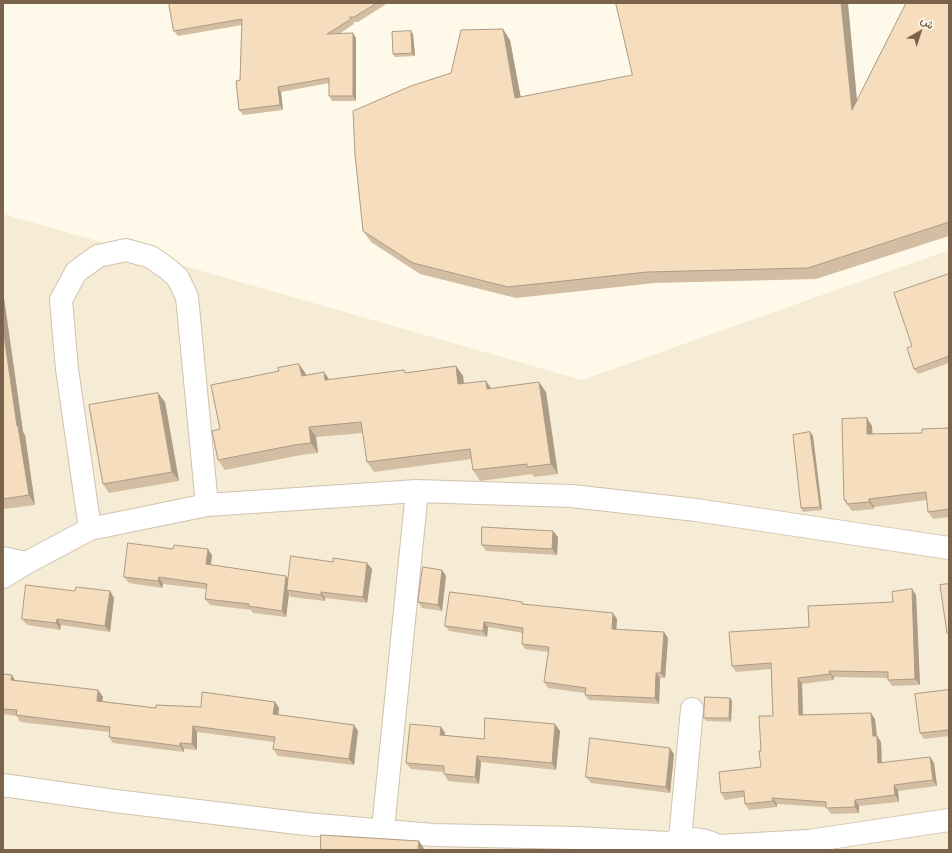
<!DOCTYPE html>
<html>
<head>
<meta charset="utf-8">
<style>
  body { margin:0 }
  #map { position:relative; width:952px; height:853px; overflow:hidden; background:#fef9e9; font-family:"Asap Condensed",Vazirmatn,sans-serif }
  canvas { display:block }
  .frame { position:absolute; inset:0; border:4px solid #7a634a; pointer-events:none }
  .north { position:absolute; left:900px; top:12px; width:40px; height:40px; -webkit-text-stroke:3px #fffbf0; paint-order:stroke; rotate:39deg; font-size:11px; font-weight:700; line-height:16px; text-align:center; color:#7a634a }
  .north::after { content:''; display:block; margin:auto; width:14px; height:18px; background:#7a634a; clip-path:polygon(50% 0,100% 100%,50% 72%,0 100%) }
</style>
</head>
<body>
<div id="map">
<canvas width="952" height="853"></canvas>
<div class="frame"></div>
<div class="north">ش</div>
</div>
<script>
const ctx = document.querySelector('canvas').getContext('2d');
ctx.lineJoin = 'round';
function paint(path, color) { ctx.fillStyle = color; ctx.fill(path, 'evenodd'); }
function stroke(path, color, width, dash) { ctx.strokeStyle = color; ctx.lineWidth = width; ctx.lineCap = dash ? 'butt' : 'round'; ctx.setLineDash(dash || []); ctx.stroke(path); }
paint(new Path2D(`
  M3,214L582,380L949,250V850H3Z`), '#f6ecd6');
const minor = new Path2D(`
  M90,529L67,369L61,300L76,272L98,256L126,250L151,257L168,269L178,278L187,297L207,505
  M3,558L26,563L90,529L207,505L417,491L572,496L696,510L949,548
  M3,577L26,563
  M3,785L115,801L306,824L433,835L577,838L668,843
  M383,829L417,491
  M680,839L692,709
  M666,844C685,836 707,837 724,850
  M719,846L809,841L949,820`);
stroke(minor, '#d1c2ad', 24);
stroke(minor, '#fff', 22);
paint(new Path2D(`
  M169,3H388L358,22H354V24L339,34L356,38V101H332L329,96V83L281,92L283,110L243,115L239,110L242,25L178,36L174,31Z
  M949,3V236L816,279L655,283L516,298L420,274L371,242L363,231L451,73L510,40L520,97L857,99Z
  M411,31L413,34L415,56L395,57L393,54Z
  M949,274V363L918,374L914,369L912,346Z
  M3,291L23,432L25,435L35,505L3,509Z
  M456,366L463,376L464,383L491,388L546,392L558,474L534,477L532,474L480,481L473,470L471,459L374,472L367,462L363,433L316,437L318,453L301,455L225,470L218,460L220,429L306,374V375L329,380L404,370L406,373Z
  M165,402L179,481L109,493L103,484Z
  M872,426V434L922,433L949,428V517L933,519L928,512L927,500L874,507V509L852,511L844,500Z
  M810,432L813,436L822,510L803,512L801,508Z
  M553,531L558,537L557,555L486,551L482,545Z
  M212,555L211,565L286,576L288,579L333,562L367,563L372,569L367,603L325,598V601L291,597L289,594L286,617L253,613L251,610L210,605L205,599L207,589L163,584L162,588L129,583L124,577Z
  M442,570L446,576L442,611L422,608L418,602Z
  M912,589L916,595L920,685L892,686L888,680V678L834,677V680L802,684L803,714L875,719L877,736L881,742L882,763L930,757L934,763L937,786L898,791L899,802L859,806V813L831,814L826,807L777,804V807L749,810L745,804L744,797L725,800L721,793L761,767L773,716L771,669L736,672L732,666L809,627L893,602Z
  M75,591H110L114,598L110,632L61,625L60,630L27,625L22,619Z
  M523,604L617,619L616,629L668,638L665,678H660L659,704L589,700L585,695V693L548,688L544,682L549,652L525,649L522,644L523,633L488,627L487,637L449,631L445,626Z
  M3,674L15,680L98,690L103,697L102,701L156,708L201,707L279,708L278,715L354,725L358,731L354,765L278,756L273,749L274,742L197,732V750L184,749V752L113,743L109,737V732L20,722L17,716L3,714Z
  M949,690V736L924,739L920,733Z
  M730,698L732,701L731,722L706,721L704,718Z
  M441,727L445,733V735L484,739L560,731L556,770L481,762L479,784L448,781L444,774V772L411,769L406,763Z
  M674,754L670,793L591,783L586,777Z`), '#d3bea3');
paint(new Path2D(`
  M841,3H848L859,121L852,110Z
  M503,29L510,40L523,109L515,98Z
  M411,31L413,34L415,56L412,53Z
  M353,33L356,38V101L353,96Z
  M278,87L281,92L283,110L280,105Z
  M3,291L23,432L25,435L35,505L29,495L17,426L3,328Z
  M299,364L306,374L309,386L302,376Z
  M456,366L463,376L465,394L458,384Z
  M324,372L331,382L325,380Z
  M486,381L493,391L487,389Z
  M539,382L546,392L558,474L551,464Z
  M158,393L165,402L179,481L172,472Z
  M867,418L872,426L873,442L867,434Z
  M309,427L316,437L318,453L311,443Z
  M810,432L813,436L822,510L820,507Z
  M869,499L874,507V509L869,502Z
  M553,531L558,537L557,555L552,549Z
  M208,549L212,555L210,570L206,564Z
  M367,563L372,569L367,603L363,597Z
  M442,570L446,576L442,611L438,605Z
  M286,576L291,583L287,590L289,594L286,617L282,611Z
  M159,577L163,584L162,588L158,581Z
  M912,589L916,595L920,685L915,679Z
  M110,591L114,598L110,632L105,626Z
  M321,592L325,598V601L321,595Z
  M613,613L617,619L616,634L612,629Z
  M57,619L61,625L60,630L56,623Z
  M484,622L488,627L487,637L483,631Z
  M664,632L668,638L665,678L661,673Z
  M829,671L834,677V680L830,674Z
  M656,673L660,678L659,704L655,698Z
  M12,675L16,682L11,680Z
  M798,678L802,684L803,721L799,715Z
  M98,690L103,697L101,707L97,701Z
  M730,698L732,701L731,722L729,718Z
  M275,702L279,708L278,721L273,714Z
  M871,713L875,719L877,738V736L881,742L882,769L878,763L873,736Z
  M555,724L560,731L556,770L552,763Z
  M354,725L358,731L354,765L349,759Z
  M193,726L197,732V750L192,744Z
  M441,727L445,733L444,741L440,735Z
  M180,743L184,749V752L180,746Z
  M670,748L674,754L670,793L666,787Z
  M477,756L481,762L479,784L475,777Z
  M930,757L934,763L937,786L933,780Z
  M894,785L898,791L899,802L895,795Z
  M772,798L777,804V807L773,801Z
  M855,800L859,806V813L855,807Z
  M419,841L425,850H418Z`), '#ac9b85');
const building = new Path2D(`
  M169,3H377L354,17H350L351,19L327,34L353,33V96H329V78L278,87L280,105L239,110L236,81L240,80L242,19L174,31Z
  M616,3H841L852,110L906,3H949V222L808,268L647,272L508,287L413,263L363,231L355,155L353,111L411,86L451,73L461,30L503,29L515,98L632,75Z
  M411,31L412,53L393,54L392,32Z
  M949,274V356L914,369L907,348L912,346L894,293Z
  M3,328L17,426H18L29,495L3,499Z
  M299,364L302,376L324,372L325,380L404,370L405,373L456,366L458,384L486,381L487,389L539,382L551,464L527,467V464L473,470L470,449L367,462L361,422L309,427L311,443L294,445L218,460L212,431L220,429L211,385L279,371L278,368Z
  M158,393L172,472L103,484L89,405Z
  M867,418V434L922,433V429L949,428V509L928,512L926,492L869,499V502L847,504L846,500H844L842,419Z
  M810,432L820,507L801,508L793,435Z
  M482,527L553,531L552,549L482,545Z
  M128,543L173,549L174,545L208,549L206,564L286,576L282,611L248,606L249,604L205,599L207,584L159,577L158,581L124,577Z
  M291,556L333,562V558L367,563L363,597L321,592V595L287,590Z
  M423,567L442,570L438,605L418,602Z
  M949,584V633H947L940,585Z
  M26,585L75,591L76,587L110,591L105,626L57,619L56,623L22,619Z
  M912,589L915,679L888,680V672L829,671L830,674L798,678L799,715L871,713L873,736H877L878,763L930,757L933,780L894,785L895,795L855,800V807L826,808V802L772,798L773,801L745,804L744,791L721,793L719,772L761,767L759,751H761L759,716H773L771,663L732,666L729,632L809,627L808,606L893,602L892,592Z
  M450,592L498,598L522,602V604L613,613L612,629L664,632L661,673H656L655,698L585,695L586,688L544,682L549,647L522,644L523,628L484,622L483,631L445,626Z
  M3,674L12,675L11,680L98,690L97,701L156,708V705L201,707L202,692L275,702L273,714L354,725L349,759L273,749L275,737L193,726L192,744L180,743V746L109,737L110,727L16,715L17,710L3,709Z
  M949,690V730L920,733L915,694Z
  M705,697L730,698L729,718H704Z
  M485,718L555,724L552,763L477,756L475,777L444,774V766L406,763L410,724L441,727L440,735L484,739Z
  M590,738L670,748L666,787L586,777Z
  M321,835L419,841L418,850H321Z`);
paint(building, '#f5ddbe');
stroke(building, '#ac9b85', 1);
</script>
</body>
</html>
